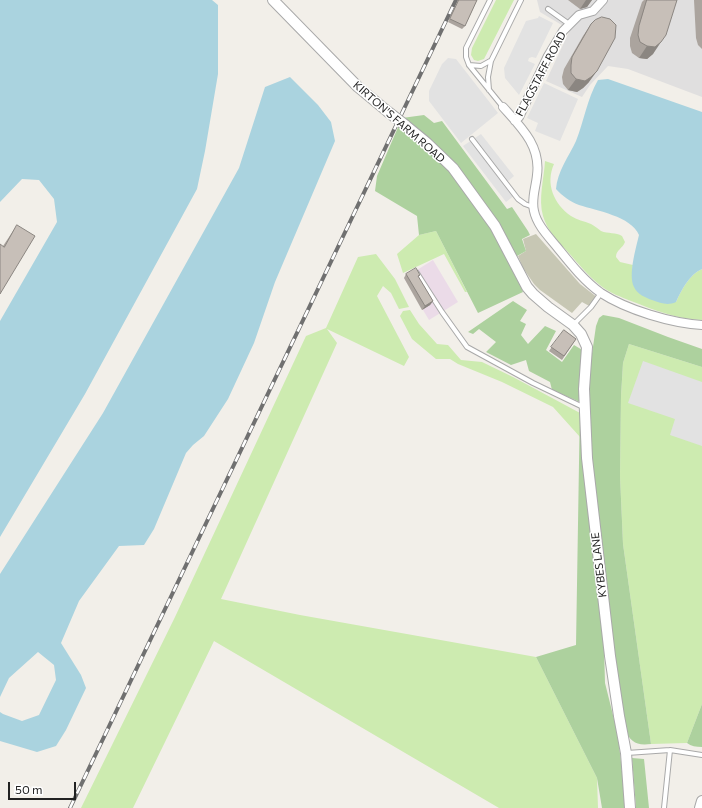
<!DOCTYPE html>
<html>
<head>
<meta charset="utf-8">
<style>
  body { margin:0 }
  #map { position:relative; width:702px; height:808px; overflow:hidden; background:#f2efe9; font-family:Commissioner,sans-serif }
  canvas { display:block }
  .scale { position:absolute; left:8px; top:782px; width:68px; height:18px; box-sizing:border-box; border:2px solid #222; border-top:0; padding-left:5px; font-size:12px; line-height:14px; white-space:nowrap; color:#222; -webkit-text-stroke:3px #fff; paint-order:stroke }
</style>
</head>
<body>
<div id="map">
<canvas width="702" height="808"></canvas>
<div class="scale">50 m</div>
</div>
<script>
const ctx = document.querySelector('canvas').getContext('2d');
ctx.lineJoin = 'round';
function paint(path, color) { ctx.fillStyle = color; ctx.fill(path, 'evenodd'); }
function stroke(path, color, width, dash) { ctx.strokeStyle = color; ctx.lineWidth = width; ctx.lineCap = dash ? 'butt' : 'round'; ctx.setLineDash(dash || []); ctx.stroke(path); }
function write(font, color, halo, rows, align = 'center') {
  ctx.font = font + ' Commissioner,sans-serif'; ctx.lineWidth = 3; ctx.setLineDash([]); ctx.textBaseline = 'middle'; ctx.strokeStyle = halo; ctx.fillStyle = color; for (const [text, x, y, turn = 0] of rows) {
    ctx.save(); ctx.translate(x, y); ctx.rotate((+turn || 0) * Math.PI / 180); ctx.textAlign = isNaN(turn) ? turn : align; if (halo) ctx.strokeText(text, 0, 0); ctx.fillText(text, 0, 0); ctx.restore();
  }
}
paint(new Path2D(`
  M537,0H702V97L628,69L608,66L590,85L582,97L546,81L570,30L540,12Z`), '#e0dfdf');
paint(new Path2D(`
  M433,260L458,302L429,320L404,278Z`), '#ebdbe8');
paint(new Path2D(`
  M536,234L580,284L598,298L591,307L582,302L572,313L540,290L534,284L523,268L518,256L526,251L523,239Z`), '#c7c7b4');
paint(new Path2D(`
  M496,0H514L484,59L478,61L474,60L471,55L472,48Z
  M545,161L554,164C545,184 554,204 571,216C577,220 584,221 591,224C595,226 598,229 601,231C608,234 616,232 622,236L625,242C623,248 616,250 616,257L620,262L633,265L632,273L676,302C682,289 689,275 702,269V320C677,319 654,310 631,301C621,297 610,293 601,286C588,276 578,263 567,251C557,241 547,230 543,216C538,199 544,179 545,161Z
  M436,231L467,292H465L444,254L403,273L397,254L419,235Z
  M376,254L395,279L409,307L399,309L391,293L383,286L377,296L409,357L404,366L327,329L337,343L221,599L300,615L536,657L597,778L598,808H499L214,641L133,808H81L175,617L306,336L326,328L358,257Z
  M410,310L419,324L437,344L448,345L461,360L482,362L513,377L580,413V437L553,407L502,382L458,364L450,359H436L412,339L400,316L403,311Z
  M629,344L702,367V704L687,743L651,744L623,544L620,476L621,396L623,363Z`), '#cdebb0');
paint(new Path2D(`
  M424,115L434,123L442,121L507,209L512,207L528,231L530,235L522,239L526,251L510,260L523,292L478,313L436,231L419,235L417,216L375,191L377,176L402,118Z
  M513,301L527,310L520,321L526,324L521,335L528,344L545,326L556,331L546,350L562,362L574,345L584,351L587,388L596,326L599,318L603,315L619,318L668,337L702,349V367L629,344L623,363L621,396L620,476L623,544L651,744C636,746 631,742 624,729L604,647L605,683L618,735L626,808H602L597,778L536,657L576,645L580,402L552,390L550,382L529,371L526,360L511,365L486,352L496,342L479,329L473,334L468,332Z
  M702,704V747C696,747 691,746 687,743Z
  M632,758L644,759L649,808H636Z`), '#add19e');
paint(new Path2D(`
  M539,16L553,23L536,58L532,57L529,58L528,61L535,64L519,95L505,78L504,68L526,21L538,18Z
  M448,58L456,59L498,113L461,143L429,101V91L442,64Z
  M544,83L578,99L560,141L535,131L538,123L527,118Z
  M481,134L514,176L506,183L515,195L506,202L463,146Z
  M643,361L702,382V446L670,435L675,419L628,403Z`), '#e2e2e2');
paint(new Path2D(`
  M0,0H212L218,5V74L205,151L197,189L85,394L0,537V321L57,222L54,199L39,180L22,179L0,202Z
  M290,77L318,105L331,122L335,141L275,282L254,343L228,399L204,436L193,445L186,453L154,529L144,545L119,546L79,601L61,643L81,675L86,688L66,730L56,746L37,752L0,741V712L3,714L22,721L39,715L56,680L54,665L38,652L9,678L0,697V574L103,413L239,168L265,87Z
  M608,79L702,112V269C689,275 682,289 676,302C667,306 661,303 652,300C646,298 637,294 634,287C628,275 636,248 639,235C631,216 597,211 579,205C571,202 562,196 556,189C557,172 569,156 576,141C584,121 587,99 598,80Z`), '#aad3df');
const service = new Path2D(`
  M490,0L466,48V57L469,65L503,107
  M548,9L569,24
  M469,65L481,66L490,61
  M489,90L488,77L491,61L521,0
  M472,139L518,199L525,204L533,207
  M417,273L442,312L467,347L533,383L585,408
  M573,325L591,307L601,293
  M627,753L670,750L702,755
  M664,808L670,750`);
const minor = new Path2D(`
  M503,107C521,127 541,146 537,175C536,187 531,199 534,211C537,225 548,236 557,247C570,263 584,281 601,293C627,310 671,323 702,325
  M515,121L519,117L548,56L563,31L579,15L593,11L603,0`);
const tertiary = new Path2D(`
  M273,0L358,87L387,111
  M405,125L427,143L453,168L495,226L527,287L533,294L548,307L573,325L581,334L587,347L584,389L587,458L610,656L619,716L626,753L630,808
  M700,808L702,801`);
stroke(service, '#a9a9a9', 6);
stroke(minor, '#a9a9a9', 10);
stroke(tertiary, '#a9a9a9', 12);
stroke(service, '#fff', 4);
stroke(minor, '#fff', 8);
stroke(tertiary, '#fff', 10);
const rail = new Path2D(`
  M70,808L456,0`);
stroke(rail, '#707070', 4);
stroke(rail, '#fff', 2.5, [8]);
const tertiaryBridge = new Path2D(`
  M387,111L405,125`);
stroke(tertiaryBridge, '#a9a9a9', 12, []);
stroke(tertiaryBridge, '#fff', 10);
paint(new Path2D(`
  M458,0H477L465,26L462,29L448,22Z
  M568,0H592L587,7L580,9Z
  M644,0H677L653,54L647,59L639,58L632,53L630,46V38L642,2Z
  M694,0H702V49L698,45L696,38Z
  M591,24L589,82L583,88L577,92L568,90L563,84L562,77L564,69L583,36Z
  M17,225L0,294L3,246Z
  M406,274L420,275L418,277L433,301L430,305L422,310L404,278Z
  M564,330L576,339L562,360L549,351Z`), '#aba49e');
paint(new Path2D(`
  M586,0H592L587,7L580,9Z
  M661,42L653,54L647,59L639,58L647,46Z
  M597,71L589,82L583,88L577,92L568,90L576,79Z
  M433,301L430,305L422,310L425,306Z`), '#8b8681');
const building = new Path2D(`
  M459,0H477L465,26L450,19Z
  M647,0H677L666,35L661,42L655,47L647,46L640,42L638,35L639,26Z
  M602,17L610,19L616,25L615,38L597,71L591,77L585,81L576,79L571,73V65L572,57L591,24L595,20Z
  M17,225L35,236L0,294V244L4,247Z
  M416,268L420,275L418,276L433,301L425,306L406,274Z
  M564,330L576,339L564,356L551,347Z`);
paint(building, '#c7bfb8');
stroke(building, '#8b8681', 1);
write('11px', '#222', '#fff', [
  ["FLAGSTAFF ROAD",541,74,-62],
  ["KIRTON'S FARM ROAD",399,122,41],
  ["KYBES LANE",599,565,-97]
]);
</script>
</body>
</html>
